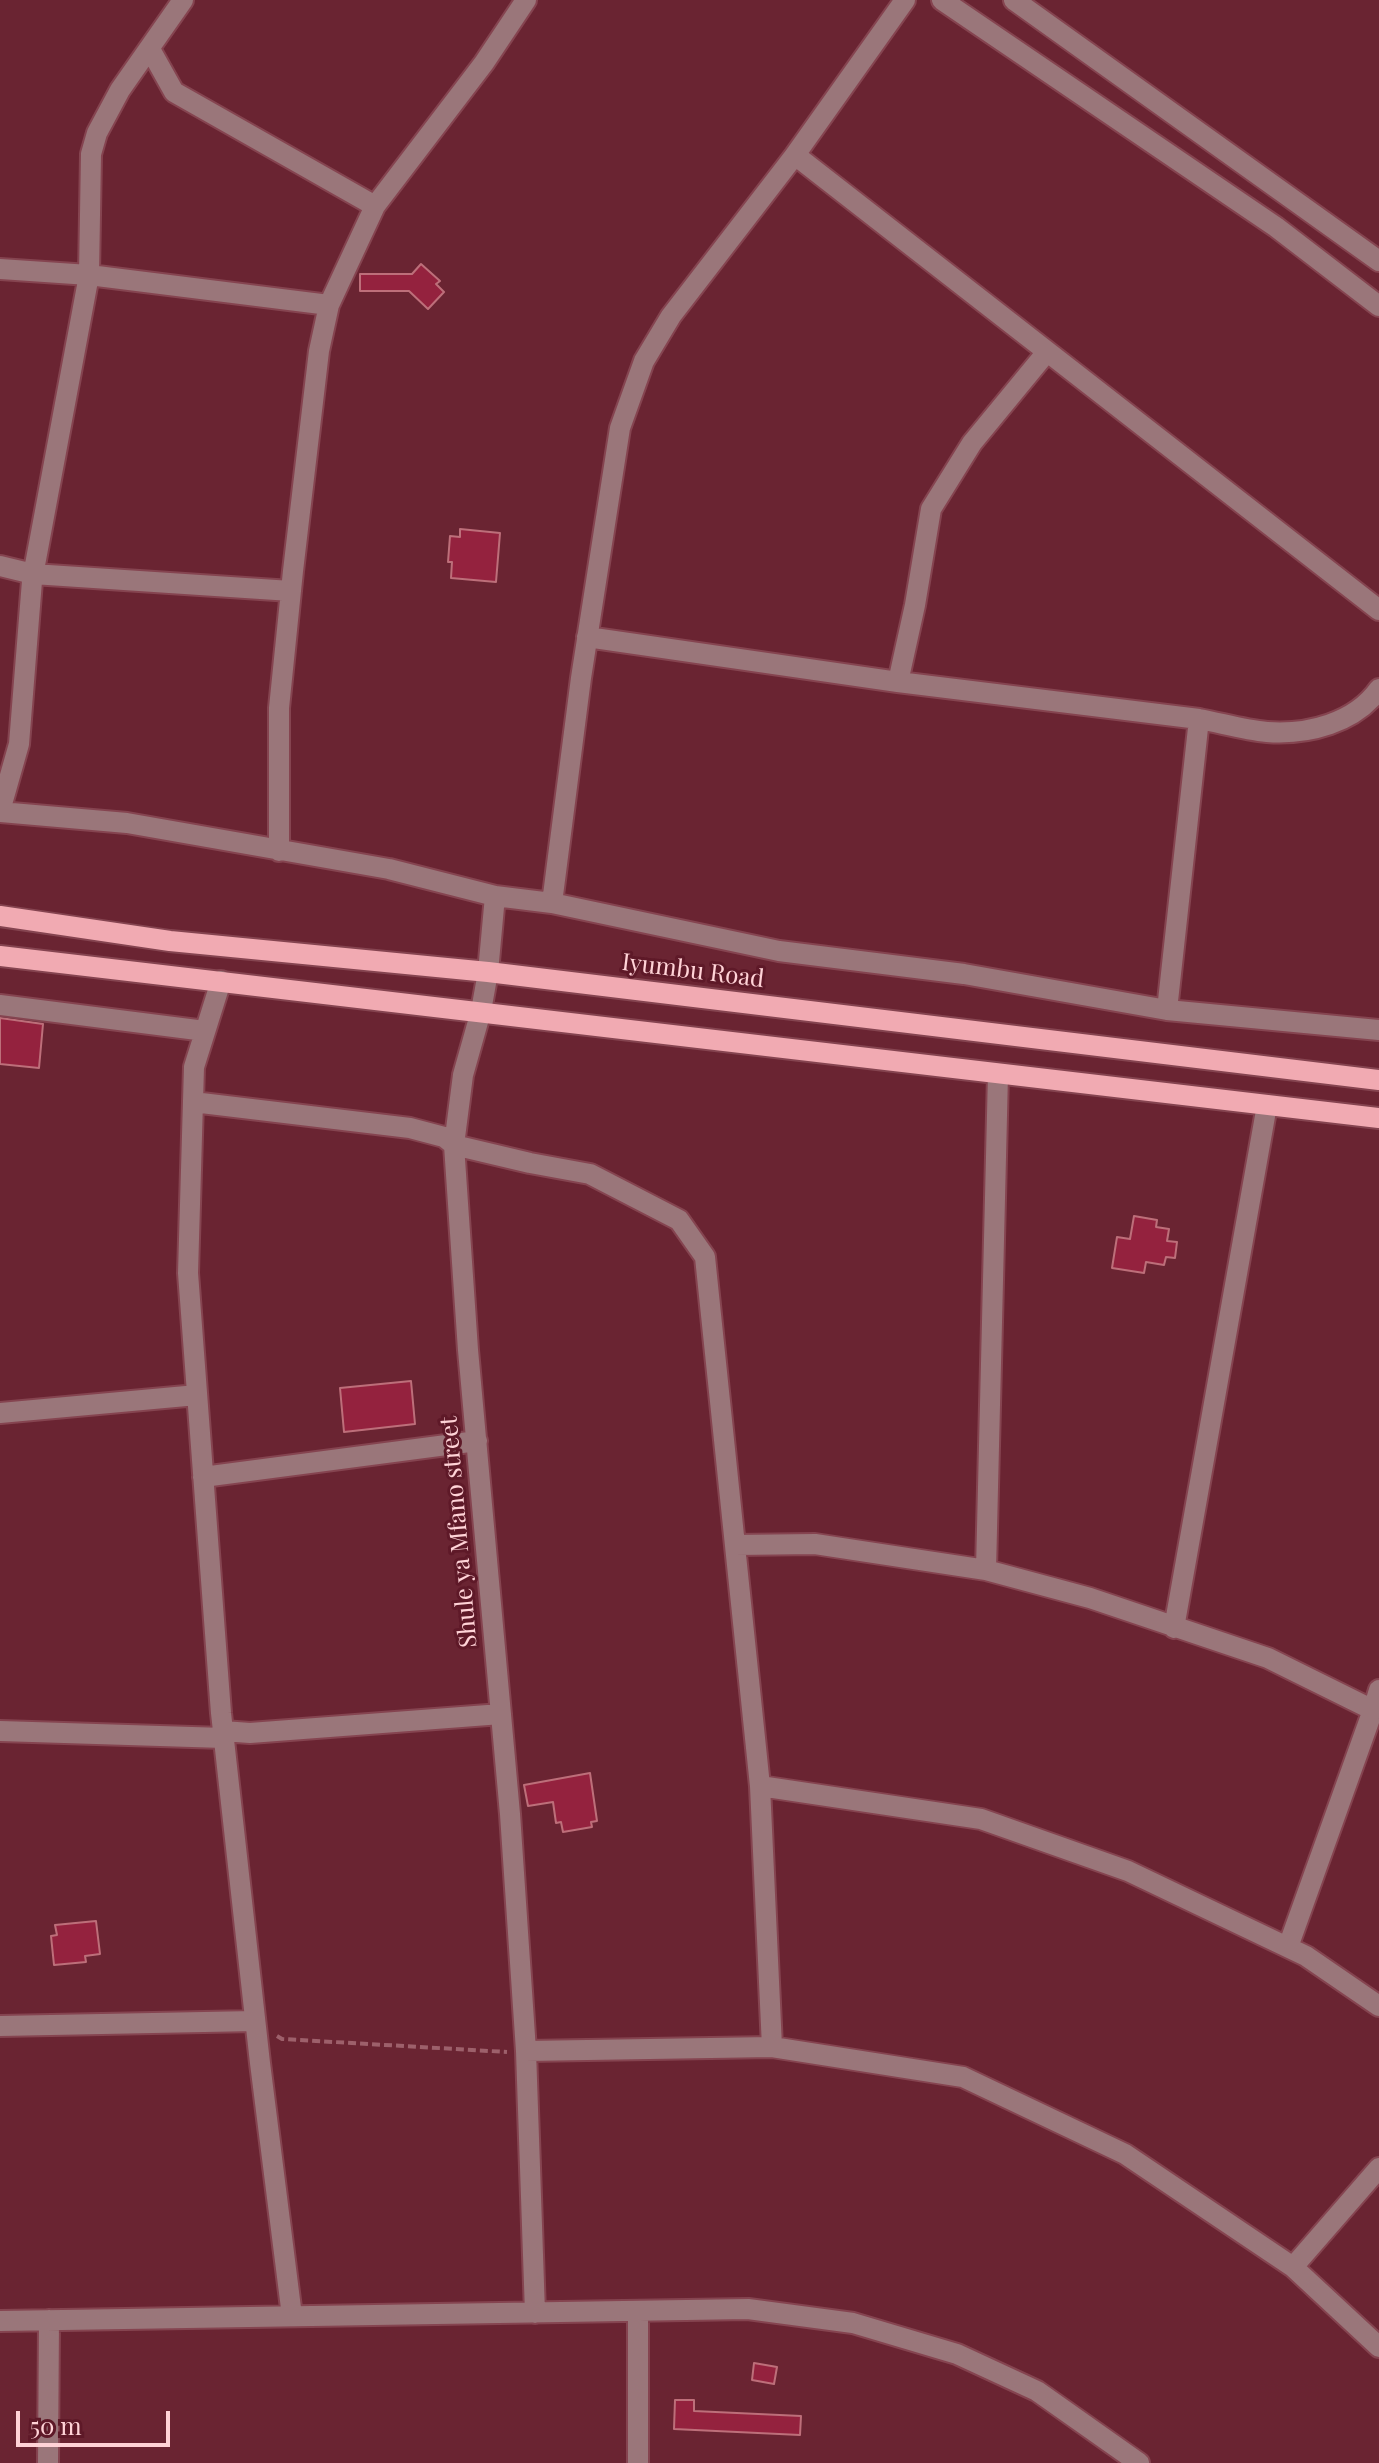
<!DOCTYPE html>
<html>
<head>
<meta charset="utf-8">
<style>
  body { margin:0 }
  #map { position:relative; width:1379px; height:2463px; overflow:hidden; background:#6a2432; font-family:"Playfair Display",serif }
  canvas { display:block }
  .scale { position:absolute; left:16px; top:2411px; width:154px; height:36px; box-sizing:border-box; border:4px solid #ffd3d7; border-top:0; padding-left:10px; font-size:24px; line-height:28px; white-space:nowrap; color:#ffd3d7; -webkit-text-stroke:6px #5e1928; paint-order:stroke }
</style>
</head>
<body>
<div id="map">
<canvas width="1379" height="2463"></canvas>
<div class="scale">50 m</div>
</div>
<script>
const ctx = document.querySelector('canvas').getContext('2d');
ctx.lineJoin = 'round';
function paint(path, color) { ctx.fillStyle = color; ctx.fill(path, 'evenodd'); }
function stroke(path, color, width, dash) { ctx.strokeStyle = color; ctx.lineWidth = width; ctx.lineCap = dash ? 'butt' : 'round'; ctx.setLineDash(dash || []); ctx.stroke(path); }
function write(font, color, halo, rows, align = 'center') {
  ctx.font = font + ' "Playfair Display",serif'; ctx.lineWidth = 6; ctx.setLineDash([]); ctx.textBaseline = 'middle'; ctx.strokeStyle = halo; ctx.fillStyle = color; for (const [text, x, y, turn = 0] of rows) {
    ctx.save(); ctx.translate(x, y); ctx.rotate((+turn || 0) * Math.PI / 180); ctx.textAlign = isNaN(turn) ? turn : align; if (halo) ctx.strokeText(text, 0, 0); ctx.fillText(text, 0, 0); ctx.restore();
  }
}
const building = new Path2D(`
  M421,264L440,281L436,284L444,292L428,309L409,291H360V274H412Z
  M460,529L500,533L496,582L451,578L452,562H448L450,536L460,537Z
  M0,1018L43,1024L39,1068L0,1064Z
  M1134,1216L1157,1220L1156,1227L1169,1229L1167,1241L1177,1242L1175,1258L1166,1257L1164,1265L1146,1262L1144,1273L1112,1268L1117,1237L1130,1239Z
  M411,1381L415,1424L344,1432L340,1388Z
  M590,1773L597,1821L591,1822L592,1827L563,1832L561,1822L556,1823L553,1802L528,1806L524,1785Z
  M96,1921L100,1954L85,1956L86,1962L54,1965L51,1936L57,1935L55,1925Z
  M754,2363L777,2367L774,2384L752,2380Z
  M675,2400H694V2411L801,2416L800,2435L674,2429Z`);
paint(building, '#94223e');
stroke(building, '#bd6f7a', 2);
const minor = new Path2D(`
  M183,0L120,90L97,133L91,154L89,275L329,305
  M942,0L1276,227L1379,306
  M1014,0L1379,261
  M150,49L174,92L375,206
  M795,155L1379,610
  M0,269L89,275L32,581L19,744L0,811
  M0,566L33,574L291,591
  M587,637L898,682L1199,719L1167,1010
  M898,682L915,605L931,509L972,443L1046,353
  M1199,719C1221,723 1244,730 1267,732C1308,735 1355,723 1379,689
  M0,812L127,823L389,869L495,896L552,903L779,951L964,974L1167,1010L1379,1030
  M279,851V708L293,571L319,351L329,305L375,206L484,63L526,0
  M495,896L488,972L481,1011L463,1075L454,1145L468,1350L510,1814L526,2051L535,2313
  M552,903L581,678L620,428L644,361L671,316L795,155L905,0
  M221,981L194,1067L188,1273L221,1713L260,2063L292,2316
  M0,1005L205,1031
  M193,1102L410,1128L444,1137L454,1145L530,1163L590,1174L679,1220L705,1257L760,1786L772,2047
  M0,1413L197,1395
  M203,1477L477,1441
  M735,1545L815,1544L986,1570L1090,1598L1268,1658L1373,1710L1288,1947
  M986,1570L998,1074
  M1174,1628L1267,1105
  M1373,1710L1379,1690
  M0,1731L224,1738
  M223,1731L250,1733L501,1714
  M760,1786L981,1819L1128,1871L1306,1956L1379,2006
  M0,2026L255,2021
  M526,2051L772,2047L963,2077L1125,2154L1293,2267L1379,2347
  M1293,2267L1379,2168
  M0,2321L748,2309L853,2323L957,2354L1037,2391L1139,2463
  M48,2463L49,2320
  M638,2463V2311`);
const major = new Path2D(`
  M0,916L170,941L488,972L1379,1080
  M0,956L1379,1118`);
stroke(minor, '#854450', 24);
stroke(major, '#854450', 24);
stroke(new Path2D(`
  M277,2036L282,2039L507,2052`), '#9d606b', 4, [8, 4]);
stroke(minor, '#9a767a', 20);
stroke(major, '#f1aab2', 20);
write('24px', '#ffd3d7', '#5e1928', [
  ["Iyumbu Road",693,971,7],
  ["Shule ya Mfano street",459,1532,-95]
]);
</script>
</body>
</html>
